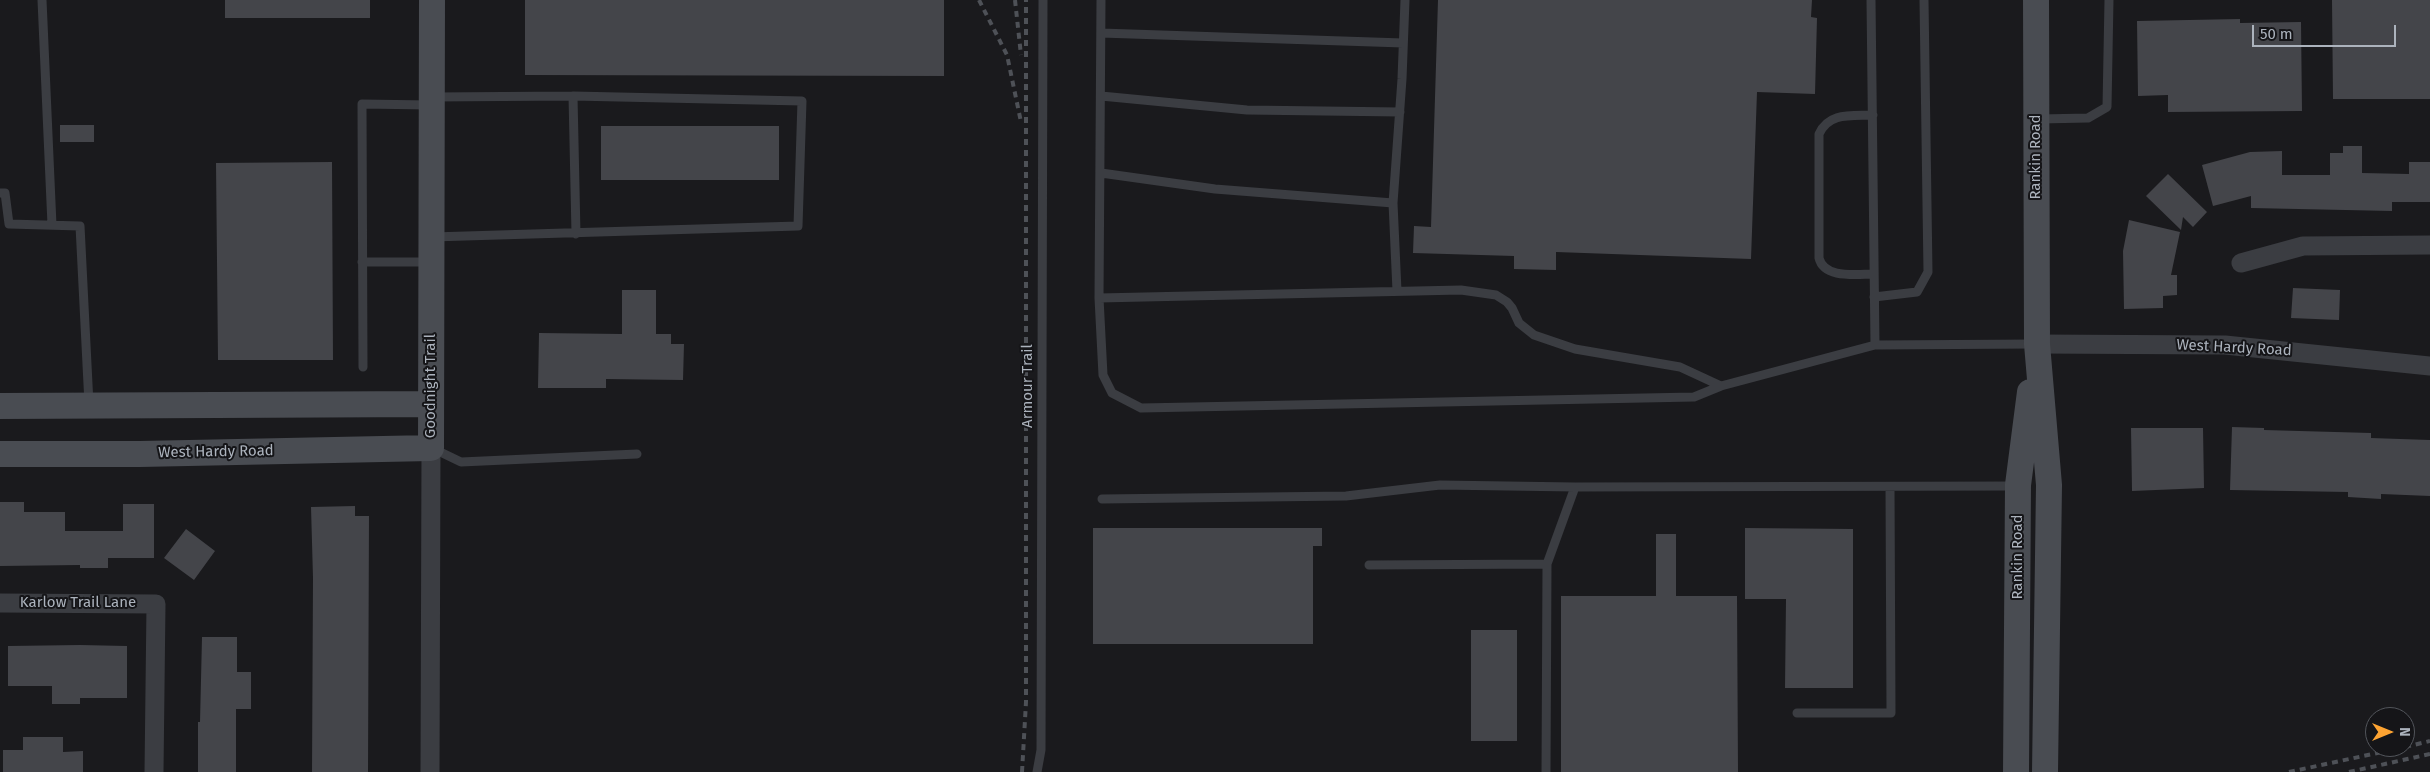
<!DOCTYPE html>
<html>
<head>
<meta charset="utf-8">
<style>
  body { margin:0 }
  #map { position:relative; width:2430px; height:772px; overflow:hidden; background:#1a1a1d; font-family:"Fira Sans",sans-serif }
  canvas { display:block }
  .north { position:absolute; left:2365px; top:707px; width:50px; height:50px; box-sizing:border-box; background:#151518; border:1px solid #51545a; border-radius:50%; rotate:90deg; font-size:14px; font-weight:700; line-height:20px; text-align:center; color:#acb3bd }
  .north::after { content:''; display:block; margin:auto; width:18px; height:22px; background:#fca332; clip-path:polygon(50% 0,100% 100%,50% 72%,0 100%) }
  .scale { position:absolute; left:2252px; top:25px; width:144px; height:22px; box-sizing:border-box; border:2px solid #acb3bd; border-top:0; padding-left:6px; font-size:15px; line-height:18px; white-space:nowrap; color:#acb3bd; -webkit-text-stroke:4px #151518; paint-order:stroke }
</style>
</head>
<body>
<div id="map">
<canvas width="2430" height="772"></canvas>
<div class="north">N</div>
<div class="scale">50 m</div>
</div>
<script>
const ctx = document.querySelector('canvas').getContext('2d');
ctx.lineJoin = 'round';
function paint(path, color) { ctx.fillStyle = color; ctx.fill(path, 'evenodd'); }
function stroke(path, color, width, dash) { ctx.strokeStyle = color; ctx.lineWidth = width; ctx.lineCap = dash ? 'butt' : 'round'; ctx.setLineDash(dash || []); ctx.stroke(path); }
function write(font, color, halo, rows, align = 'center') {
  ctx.font = font + ' "Fira Sans",sans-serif'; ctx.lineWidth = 4; ctx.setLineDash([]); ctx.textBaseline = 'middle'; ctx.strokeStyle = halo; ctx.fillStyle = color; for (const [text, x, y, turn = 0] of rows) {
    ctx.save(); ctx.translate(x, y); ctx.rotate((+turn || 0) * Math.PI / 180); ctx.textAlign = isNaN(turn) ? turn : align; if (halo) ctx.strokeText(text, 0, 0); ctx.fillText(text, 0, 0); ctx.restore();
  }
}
paint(new Path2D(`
  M225,0H370V18H225Z
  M525,0H944V76L525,75Z
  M1438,0H1812L1811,17L1817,18L1815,94L1757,92L1751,259L1556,252V270L1514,269V256L1413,253L1414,226L1431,227Z
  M2332,0H2430V99H2333Z
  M2240,19V23L2301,22L2302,111L2168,112V95L2138,96L2137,21Z
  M60,125H94V142H60Z
  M601,126H779V180H601Z
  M2343,146H2362V173L2409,174V162H2430V202H2392V211L2251,208V196L2213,206L2202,165L2250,152L2282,151V175H2330V153H2343Z
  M332,162L333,360H218L216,163Z
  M2168,174L2207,212L2193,227L2183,217L2181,230L2146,196Z
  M2129,220L2180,232L2171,275H2177V295L2163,296V308L2124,309L2123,251Z
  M2293,288L2340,290L2339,320L2291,318Z
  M622,290H656V334H671V344H684L683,380L606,379V388H538L539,333L622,334Z
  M2232,427L2264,428V430L2371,433V438L2430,440V496L2381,494V499L2348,497V492L2230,490Z
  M2131,428H2203L2204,488L2132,491Z
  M0,502H24V512H65V531H123V504H154V558H108V568H80V565L0,566Z
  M355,506V516H369L368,772H312L313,578L311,507Z
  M1093,528H1322V546H1313V644H1093Z
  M1745,528L1853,529V688H1785L1786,599H1745Z
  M186,529L215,551L194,580L164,558Z
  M1656,534H1676V596H1737L1738,772H1561V596H1656Z
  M1471,630H1517V741H1471Z
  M202,637H237V672H251V709H236V772H198V722H200Z
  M80,645L127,646V698H80V704H52V686H8V646Z
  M23,737H63V752L83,751V772H3V750H23Z`), '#44454a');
stroke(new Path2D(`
  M42,0L52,225
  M1101,0L1099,298L1103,375L1112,393L1141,408L1694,397L1721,386L1875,345L2035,344
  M1871,0L1875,345
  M1101,33L1403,43
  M573,96L576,234
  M1101,96L1247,110L1400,112
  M1873,115C1851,116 1829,112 1819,134V258C1824,279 1856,274 1874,274
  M2040,119L2088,118L2107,107L2109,0
  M1101,173L1215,189L1393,203L1402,79L1405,0
  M0,193H5L9,224L80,226L89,404
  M1393,203L1397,291
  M432,237L798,226L802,101L573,96L433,97
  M362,262H428
  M1874,297L1917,292L1928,272L1924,0
  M1099,298L1461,290L1496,295L1507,302L1512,308L1519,323L1534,335L1575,349L1680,367L1721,386
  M363,367L362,104L430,105
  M434,449L461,462L637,454
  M1102,499L1346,496L1440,485L1575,487
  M1369,565L1547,564
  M1797,713H1891L1890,487
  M1037,772L1041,750L1043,0
  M1546,772L1547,564L1575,487L2015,486`), '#3b3d42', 9);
stroke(new Path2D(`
  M2241,263L2303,246L2430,245
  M2037,344L2225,345L2430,366
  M0,603L156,604L154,772
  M430,772L431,448`), '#3b3d42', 19);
stroke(new Path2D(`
  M2036,0L2037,344L2049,485L2045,772
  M0,406L431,404
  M0,454H140L431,448L432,0
  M2016,772L2018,485L2030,392`), '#494c52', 26);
stroke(new Path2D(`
  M979,0L1007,55L1021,122
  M1015,0L1021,55
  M2405,747L2430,741
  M1022,772L1026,702V0
  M2289,772L2405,747
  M2349,772L2430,754`), '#4e5157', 4, [6, 5]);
write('15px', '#acb3bd', '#151518', [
  ["Rankin Road",2036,157,-90],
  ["West Hardy Road",2234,348,3],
  ["Goodnight Trail",431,386,-90],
  ["Armour Trail",1028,386,-90],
  ["West Hardy Road",216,452,-1],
  ["Rankin Road",2018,557,-90],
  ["Karlow Trail Lane",78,603]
]);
</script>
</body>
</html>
